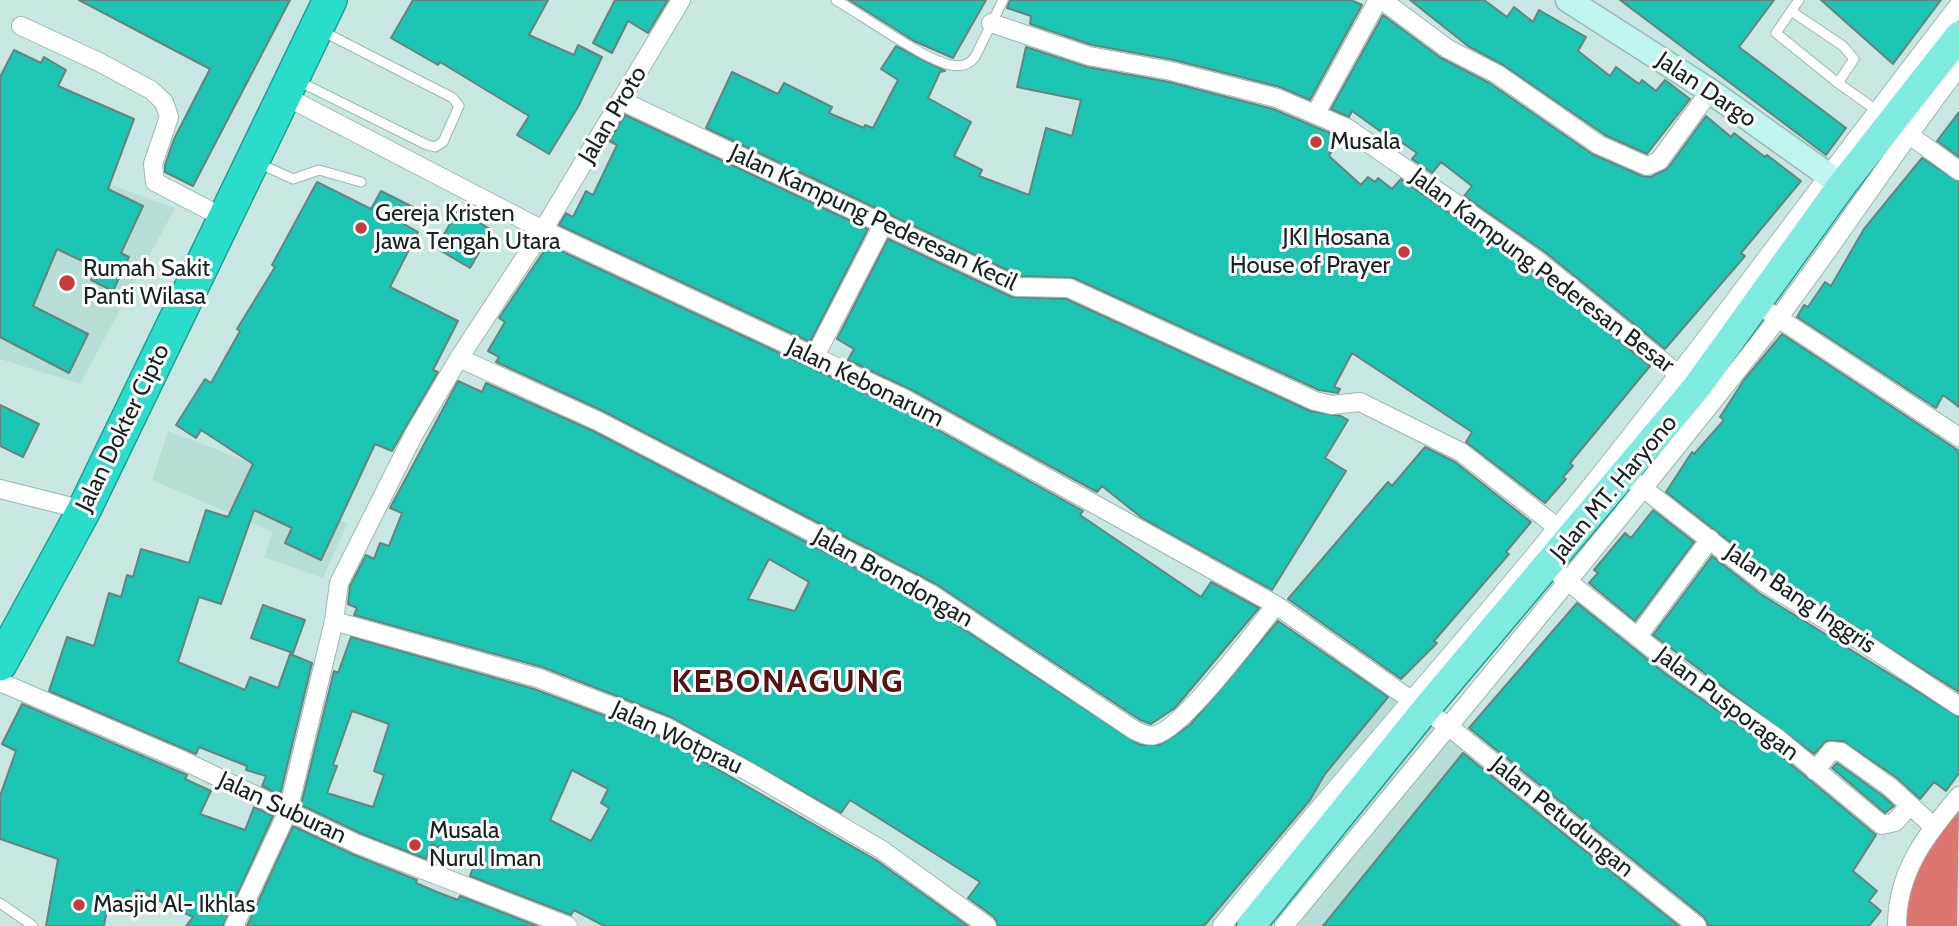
<!DOCTYPE html>
<html>
<head>
<meta charset="utf-8">
<style>
  body { margin:0 }
  canvas { display:block; background:#c9e7e2 }
</style>
</head>
<body>
<canvas width="1959" height="926"></canvas>
<script>
const ctx = document.querySelector('canvas').getContext('2d');
ctx.lineJoin = 'round';
function paint(path, color) { ctx.fillStyle = color; ctx.fill(path, 'evenodd'); }
function stroke(path, color, width, dash) { ctx.strokeStyle = color; ctx.lineWidth = width; ctx.lineCap = dash ? 'butt' : 'round'; ctx.setLineDash(dash || []); ctx.stroke(path); }
function write(font, color, halo, rows, align = 'center') {
  ctx.font = font + ' Cabin,sans-serif'; ctx.lineWidth = 6; ctx.setLineDash([]); ctx.textBaseline = 'middle'; ctx.strokeStyle = halo; ctx.fillStyle = color; for (const [text, x, y, turn = 0] of rows) {
    ctx.save(); ctx.translate(x, y); ctx.rotate((+turn || 0) * Math.PI / 180); ctx.textAlign = isNaN(turn) ? turn : align; if (halo) ctx.strokeText(text, 0, 0); ctx.fillText(text, 0, 0); ctx.restore();
  }
}
paint(new Path2D(`
  M0,145L175,208L80,384L0,359Z
  M168,431L249,462L347,524L323,578L264,557L273,532L152,480Z
  M1360,666L1476,758L1411,865L1359,926H1141Z`), '#b6ddd6');
paint(new Path2D(`
  M1959,799L1957,926H1898L1901,892Z`), '#db7670');
const building = new Path2D(`
  M79,0H290L193,186L165,172V165L174,139L210,69Z
  M413,0H548L529,35L574,55L578,45L602,57L578,107L549,154L517,135L529,116L440,62L438,65L391,38Z
  M615,0H668L648,33L628,21L612,53L593,43Z
  M849,0H986L953,58L914,41Z
  M1010,0H1351L1362,5L1310,100L1280,87L1174,60L1092,45L1030,24L1031,16L1007,8Z
  M1410,0H1484L1507,17L1514,7L1533,22L1539,10L1586,37L1578,51L1610,76L1616,67L1639,84L1642,80L1656,91L1665,80L1690,99L1647,154L1605,135L1503,65L1468,46Z
  M1620,0H1774L1739,47L1846,128L1826,155Z
  M1821,0H1941L1893,64Z
  M1383,15L1441,58L1491,84L1592,154L1642,176L1651,177L1668,168L1706,116L1731,137L1734,133L1765,157L1767,155L1801,181L1741,253L1745,256L1665,349L1545,252L1464,196L1472,186L1441,162L1432,173L1412,159L1417,153L1382,129L1380,131L1352,111L1349,117L1331,109Z
  M896,46L945,71L940,72L928,98L971,122L954,156L982,170L979,176L1029,195L1046,128L1072,136L1081,100L1017,87L1026,47L1087,67L1169,82L1273,109L1339,137L1329,156L1361,185L1368,177L1375,182L1378,178L1392,189L1401,179L1531,270L1650,366L1570,463L1573,466L1563,477L1566,479L1545,503L1466,442L1472,432L1352,353L1334,387L1340,389L1338,393L1319,390L1074,278L1020,276L706,128L732,72L778,94L784,83L832,107L829,113L864,128L865,125L873,128L898,80L881,69Z
  M14,50L41,63L44,57L66,70L58,86L134,119L108,189L143,206L121,253L129,257L113,291L91,280L97,268L57,249L33,306L88,334L69,373L0,337V77Z
  M1959,112V157L1937,141Z
  M625,115L868,229L810,342L559,225L566,213L573,217L586,191L593,195L617,145L609,141Z
  M1922,158L1959,182V407L1943,395L1936,408L1797,317L1804,305L1808,307L1825,282L1831,286L1864,229Z
  M317,182L371,209L381,191L413,207L404,224L418,232L390,287L458,321L433,370L438,372L392,451L375,444L321,560L285,543L292,528L254,510L221,604L199,597L178,662L245,690L250,677L278,688L290,654L312,663L280,795L262,786L266,776L246,770L247,766L199,747L196,754L49,691L67,637L94,646L109,593L121,597L127,575L133,577L141,549L189,563L206,510L228,517L253,464L201,430L196,438L176,425L205,379L211,383L240,331L237,329L275,267L272,265Z
  M458,210L492,230L470,268L436,248Z
  M888,239L1012,297L1066,299L1310,411L1341,416L1348,420L1325,458L1346,471L1272,590L1142,518L1102,486L1097,492L912,390L848,360L854,349L837,339Z
  M548,245L902,410L1083,511L1080,515L1201,597L1211,582L1259,608L1175,708L1151,724L1140,720L936,584L603,411L496,362L499,357L488,351L505,322L499,318Z
  M1782,334L1959,451V692L1771,574L1666,492L1692,452L1694,454L1724,420L1720,417L1744,380Z
  M458,381L482,392L486,383L593,431L925,604L1140,745H1160L1190,725L1278,621L1388,697L1325,774L1310,800L1204,926H998L994,917L968,898L980,882L850,800L841,813L671,717L542,667L354,615L357,608L348,604L350,586L366,555L374,559L380,543L389,546L402,513L390,508ZM769,559L809,582L795,611L748,599Z
  M0,405L39,424L23,457L0,446Z
  M1425,447L1455,462L1531,522L1506,552L1509,554L1434,641L1437,643L1401,679L1288,599L1388,482L1392,486Z
  M1653,510L1694,542L1635,621L1589,583L1598,573L1594,570L1625,533L1631,538Z
  M1712,556L1759,593L1959,717V773L1946,791L1934,782L1920,799L1897,778L1843,741H1826L1814,754L1653,635Z
  M1577,603L1667,675L1770,747L1876,835L1853,871L1877,891L1869,901L1881,911L1869,926H1708L1704,917L1469,728Z
  M263,605L305,620L293,653L251,638Z
  M351,637L534,689L661,737L876,860L968,926H604L574,910L571,915L470,876L474,865L432,844L426,859L362,834L301,805L334,671L338,673ZM352,711L389,724L374,771L384,775L373,807L327,793L337,766L333,765ZM572,770L608,789L601,803L609,808L591,841L550,820Z
  M22,704L187,775L185,779L211,791L200,814L245,830L254,807L273,816L223,926H186L193,917L137,890L128,911L108,903L104,926H46L58,859L0,839V796L16,751L2,744Z
  M1463,753L1679,926H1323Z
  M1837,763L1883,796L1894,806L1885,813L1832,768Z
  M293,826L352,854L417,880L416,883L437,892L458,900L460,896L537,926H247Z`);
paint(building, '#1cc4b2');
stroke(building, '#67837e', 2);
const lane = new Path2D(`
  M836,0C862,15 926,61 951,65C962,67 969,65 975,57L1003,0
  M1791,11L1843,46L1854,59L1838,83L1776,33Z
  M1791,11L1799,0
  M296,80L427,145L435,147L443,142L459,106L453,98L322,31
  M1838,83L1879,112
  M258,163L293,179L319,170L361,182
  M0,903L33,926`);
const street = new Path2D(`
  M1382,0L1448,49L1497,74L1599,145L1647,166L1659,161L1710,91
  M991,23L1089,56L1171,71L1277,98L1347,128L1538,261L1688,382
  M21,26L99,62L151,90L164,102L169,117L153,164L155,182L224,218
  M283,95L543,230L907,400L1276,605L1448,726L1697,926
  M622,101L1017,287L1069,288L1315,401L1332,405L1360,402L1461,452L1567,535
  M1316,113L1378,0
  M1900,128L1959,171
  M1769,312L1959,437
  M459,358L598,421L931,594L1134,730C1140,733 1148,737 1155,735C1182,730 1256,630 1276,605
  M814,358L884,223
  M1634,481L1765,583L1864,643L1959,706
  M0,489L84,510
  M1560,575L1674,666L1777,738L1882,825L1895,822L1910,805
  M334,621L538,678L666,727L751,773L882,850L987,926
  M1638,636L1710,539
  M0,682L182,760L357,844L568,926
  M1815,771L1831,751L1841,752L1890,787L1934,827
  M234,926L288,811L334,621L339,583L414,434L459,358L543,230L681,0
  M1222,926C1331,790 1448,662 1558,527C1697,357 1824,178 1959,5
  M1284,926C1449,725 1616,526 1776,321C1839,238 1895,150 1959,67
  M1897,926C1897,872 1925,836 1959,796`);
const secondary = new Path2D(`
  M1568,0L1710,91L1842,185`);
const primary = new Path2D(`
  M1251,926L1426,709L1696,388L1842,185L1959,36`);
const highway = new Path2D(`
  M0,664L84,510L330,0`);
stroke(lane, '#9bb8b3', 11);
stroke(street, '#9bb8b3', 20);
stroke(secondary, '#9bb8b3', 27);
stroke(primary, '#239c8f', 31);
stroke(highway, '#239c8f', 36);
stroke(lane, '#fff', 9);
stroke(street, '#fff', 18);
stroke(secondary, '#bff5ef', 24);
stroke(primary, '#7febdf', 28);
stroke(highway, '#29ddca', 33);
for (const [x, y, r, color] of [
  [1316,142,7,"#c93a3c"],
  [361,228,7,"#c93a3c"],
  [1404,252,7,"#c93a3c"],
  [67,283,9,"#c93a3c"],
  [415,845,7,"#c93a3c"],
  [79,905,7,"#c93a3c"]
]) { const dot = new Path2D(); dot.arc(x, y, r, 0, 2 * Math.PI); ctx.fillStyle = color; ctx.fill(dot); stroke(dot, '#fff', 2.5); }
write('24px', '#172221', '#fff', [
  ["Jalan Dargo",1706,90,34],
  ["Jalan Proto",613,115,-59],
  ["Jalan Kampung Pederesan Kecil",873,218,25],
  ["Jalan Kampung Pederesan Besar",1542,271,37],
  ["Jalan Kebonarum",865,383,26],
  ["Jalan Dokter Cipto",123,428,-64],
  ["Jalan MT. Haryono",1614,488,-50],
  ["Jalan Brondongan",893,578,29],
  ["Jalan Bang Inggris",1800,599,34],
  ["Jalan Pusporagan",1727,704,37],
  ["Jalan Wotprau",677,738,25],
  ["Jalan Suburan",282,808,25],
  ["Jalan Petudungan",1562,817,39]
]);
write('24px', '#172221', '#fff', [
  ["Musala",1330,142],
  ["Gereja Kristen",375,214],
  ["Jawa Tengah Utara",375,242],
  ["JKI Hosana",1390,238,"right"],
  ["House of Prayer",1390,266,"right"],
  ["Rumah Sakit",83,269],
  ["Panti Wilasa",83,297],
  ["Musala",429,831],
  ["Nurul Iman",429,859],
  ["Masjid Al- Ikhlas",93,905]
], 'left');
ctx.letterSpacing = '2px';
write('bold 32px', '#571214', '#fff', [
  ["KEBONAGUNG",788,683]
]);
ctx.letterSpacing = '0px';
</script>
</body>
</html>
